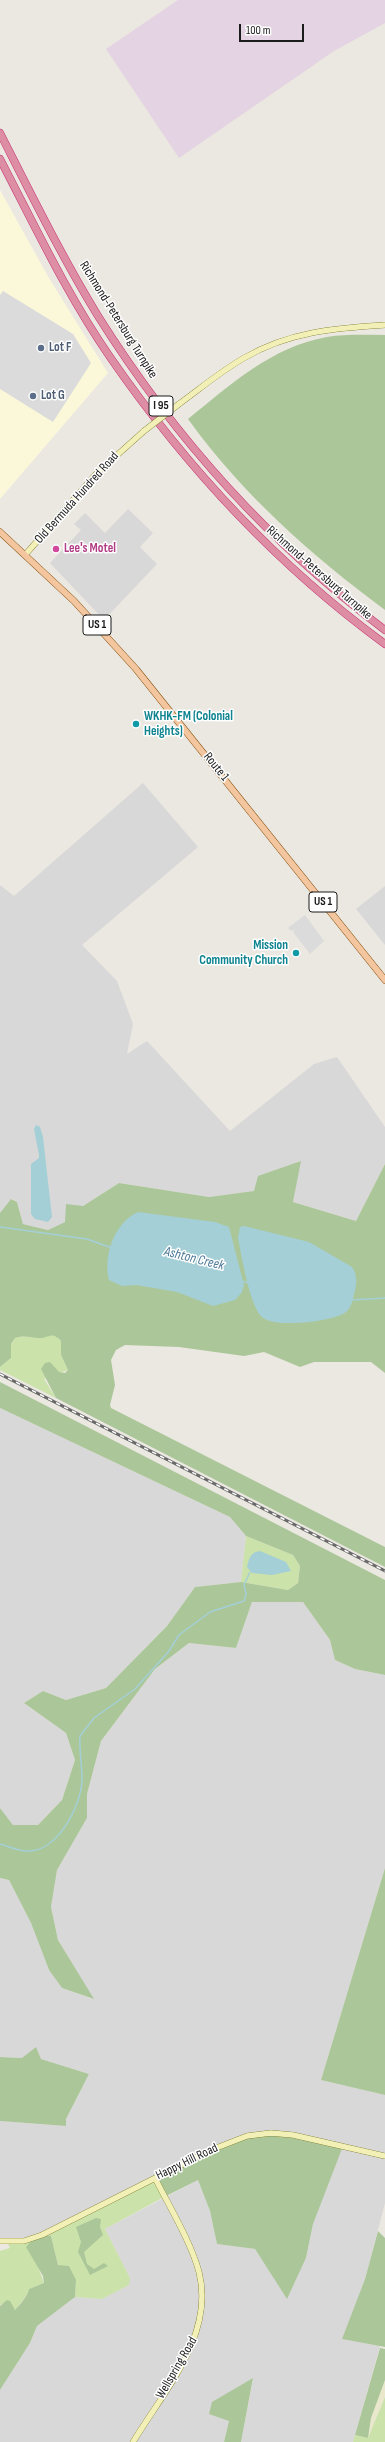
<!DOCTYPE html>
<html>
<head>
<meta charset="utf-8">
<style>
  body { margin:0 }
  #map { position:relative; width:385px; height:2442px; overflow:hidden; background:#ebe7e1; font-family:"Sofia Sans Condensed",sans-serif }
  canvas { display:block }
  .scale { position:absolute; left:239px; top:24px; width:65px; height:18px; box-sizing:border-box; border:2px solid #1b1b1b; border-top:0; padding-left:5px; font-size:12px; line-height:14px; white-space:nowrap; color:#1b1b1b; -webkit-text-stroke:3px #fff; paint-order:stroke }
</style>
</head>
<body>
<div id="map">
<canvas width="385" height="2442"></canvas>
<div class="scale">100 m</div>
</div>
<script>
const ctx = document.querySelector('canvas').getContext('2d');
ctx.lineJoin = 'round';
function paint(path, color) { ctx.fillStyle = color; ctx.fill(path, 'evenodd'); }
function stroke(path, color, width, dash) { ctx.strokeStyle = color; ctx.lineWidth = width; ctx.lineCap = dash ? 'butt' : 'round'; ctx.setLineDash(dash || []); ctx.stroke(path); }
function write(font, color, halo, rows, align = 'center') {
  ctx.font = font + ' "Sofia Sans Condensed",sans-serif'; ctx.lineWidth = 3; ctx.setLineDash([]); ctx.textBaseline = 'middle'; ctx.strokeStyle = halo; ctx.fillStyle = color; for (const [text, x, y, turn = 0] of rows) {
    ctx.save(); ctx.translate(x, y); ctx.rotate((+turn || 0) * Math.PI / 180); ctx.textAlign = isNaN(turn) ? turn : align; if (halo) ctx.strokeText(text, 0, 0); ctx.fillText(text, 0, 0); ctx.restore();
  }
}
paint(new Path2D(`
  M128,509L153,533L140,547L157,564L104,620L50,563L81,530L74,524L85,513L105,533Z
  M143,783L198,847L82,945L117,981L133,1024L127,1054L147,1041L230,1131L314,1064L337,1057L385,1127V1164L356,1221L293,1202L300,1161L255,1191L209,1197L119,1183L83,1206L65,1222L48,1230L23,1224L17,1202L12,1199L0,1213V885L14,896Z
  M385,886V945L356,909Z
  M0,1408L230,1517L246,1536L241,1582L195,1587L167,1626L106,1688L66,1700L43,1691L24,1703L66,1733L75,1760L62,1800L38,1825H13L0,1808Z
  M252,1602H303L330,1640L335,1660L355,1669L385,1675V1868L321,2080L385,2095V2203L365,2279L343,2339L380,2346L353,2442H241L253,2379L229,2421L224,2442H0V2390L30,2343L37,2326L75,2297L102,2299L130,2278L105,2229L198,2180L210,2211L217,2244L255,2249L287,2298L306,2258L313,2224L304,2137L34,2238L0,2240V2121L66,2126V2119L89,2074L41,2059L0,2057V1878L9,1880L31,1923L49,1970L62,1988L93,1999L58,1940L51,1907L57,1870L87,1818V1794L101,1741L155,1669L189,1643L236,1648Z`), '#d9d8d8');
paint(new Path2D(`
  M178,0H385V23L334,51L179,158L106,49Z`), '#e4d3e2');
paint(new Path2D(`
  M0,190L49,278L108,373L0,499Z`), '#fbf8da');
paint(new Path2D(`
  M385,2380V2397L368,2438L371,2418Z`), '#e9e8cd');
paint(new Path2D(`
  M48,1334L55,1335L61,1341V1355L68,1370L44,1379L56,1398L0,1370V1367L11,1358V1344L15,1338C27,1334 37,1340 48,1334Z
  M246,1536L293,1555L300,1566L298,1583L288,1590L241,1582Z
  M155,2178L164,2197L105,2229L130,2278L129,2285L102,2299L75,2297L76,2280L58,2265L51,2236L42,2235Z
  M33,2239L37,2264L44,2283L29,2289C27,2297 20,2303 15,2310L12,2306L1,2304L0,2306V2251L10,2248L7,2242Z
  M385,2397V2442H353L355,2435L368,2438Z`), '#cbe2aa');
paint(new Path2D(`
  M385,335V610C311,555 242,494 188,419C230,385 271,347 327,337C345,334 366,335 385,335Z
  M301,1161L293,1202L356,1221L385,1164V1373L371,1362H314L300,1367L264,1352L244,1356L179,1347L125,1345L116,1350L111,1360L115,1385L110,1405L111,1408L385,1547V1567L56,1398L41,1369L45,1363L50,1362L59,1372L65,1373L68,1370L61,1355V1341C51,1330 49,1339 38,1338C28,1337 25,1335 15,1338L11,1344V1358L0,1367V1213L11,1199L17,1202L23,1224L48,1230L65,1222L66,1204L83,1206L119,1183L209,1197L254,1191L258,1176Z
  M0,1382L385,1580V1675L355,1669L335,1660L330,1640L303,1602H252L236,1648L189,1643L155,1669L101,1741L87,1794V1818L57,1870L51,1907L58,1940L94,1999L62,1988L49,1970L31,1923L9,1880L0,1878V1808L13,1825H38L62,1800L75,1760L66,1733L24,1703L43,1691L66,1700L106,1688L167,1626L195,1587L241,1582L288,1590L298,1583L300,1566L293,1555L246,1536L230,1517L0,1408Z
  M385,1868V2095L321,2080Z
  M36,2047L41,2059L89,2074L66,2119V2126L0,2121V2057L22,2058Z
  M271,2133L343,2146L313,2224L306,2258L287,2299L255,2249L217,2244L210,2211L198,2180L164,2197L155,2178L233,2141Z
  M96,2218L101,2219L100,2227L103,2235L84,2252L87,2264L94,2269L104,2263L108,2266L90,2275L78,2252L81,2242L76,2227Z
  M378,2231L385,2238V2347L342,2339L365,2279Z
  M42,2235L51,2236L58,2265L69,2266L76,2280L75,2297L37,2326L30,2343L0,2390V2306L7,2300L10,2301L15,2310C21,2303 27,2297 29,2289L44,2283L43,2276L26,2247L33,2239Z
  M380,2348L385,2349V2380L371,2418L368,2438L355,2435Z
  M253,2378L241,2442H224L229,2421L209,2414L212,2402Z`), '#abc799');
paint(new Path2D(`
  M3,291L73,334L91,363L53,422L0,389V295Z
  M305,915L324,941L310,954L293,932L295,929L291,931L288,928Z`), '#dbdbdb');
paint(new Path2D(`
  M36,1125L40,1127L43,1137L52,1217L48,1222L35,1219L31,1214V1164L39,1158V1155L34,1129Z
  M138,1212L215,1222L229,1227L244,1285L242,1292L235,1300L213,1306L177,1292L136,1285L122,1286L109,1280C103,1256 114,1223 138,1212Z
  M244,1226L309,1242L352,1267C357,1274 357,1282 355,1290C353,1298 352,1307 346,1312C333,1322 271,1329 261,1316C249,1303 242,1257 238,1238L240,1227Z
  M260,1551L286,1562L291,1571L272,1575L252,1573L247,1567C249,1559 250,1552 260,1551Z`), '#a4cfd6');
stroke(new Path2D(`
  M0,1227L87,1239L112,1248
  M241,1281L249,1283
  M352,1300L385,1298
  M0,1844C8,1846 18,1851 27,1851C57,1853 82,1805 82,1779C82,1764 79,1750 80,1736L94,1718L135,1689L169,1651L179,1635L210,1612L244,1601L246,1594L244,1585L250,1572`), '#a4cfd6', 1.5);
const secondary = new Path2D(`
  M179,404C201,388 221,371 244,358C288,332 335,328 385,325
  M25,555L96,474L144,431
  M0,2241H24L42,2235L211,2150L247,2136L271,2133L293,2135L385,2156
  M133,2442C164,2391 215,2335 199,2272C191,2242 169,2206 155,2178`);
const primary = new Path2D(`
  M0,532L74,601L136,669L385,980`);
const highway = new Path2D(`
  M0,133C31,194 62,257 98,316C174,437 270,544 385,630
  M0,159C35,226 67,295 110,357C186,467 277,565 385,644`);
stroke(secondary, '#64650e', 6);
stroke(primary, '#84510d', 7);
stroke(highway, '#c53273', 8);
stroke(secondary, '#f3f0b7', 5.5);
stroke(primary, '#f3c69f', 6);
stroke(highway, '#dd8ea4', 7);
const rail = new Path2D(`
  M0,1374L385,1571`);
stroke(rail, '#696969', 3);
stroke(rail, '#fff', 1.5, [4.5]);
const secondaryBridge = new Path2D(`
  M144,431L179,404`);
stroke(secondaryBridge, '#64650e', 6, []);
stroke(secondaryBridge, '#f3f0b7', 5.5);
for (const [x, y, r, color] of [
  [41,348,4,"#5c6f8a"],
  [33,396,4,"#5c6f8a"],
  [56,549,4,"#d1479c"],
  [136,724,4,"#0f9aa8"],
  [296,953,4,"#0f9aa8"]
]) { const dot = new Path2D(); dot.arc(x, y, r, 0, 2 * Math.PI); ctx.fillStyle = color; ctx.fill(dot); stroke(dot, '#fff', 1.5); }
for (const [x, y, w] of [
  [161,406,24],
  [97,625,28],
  [323,902,28]
]) { const box = new Path2D(); box.roundRect(x - w / 2, y - 10, w, 20, 3); ctx.fillStyle = '#fff'; ctx.fill(box); stroke(box, '#1b1b1b', 1); }
write('bold 12px', '#1b1b1b', null, [
  ["I 95",161,406],
  ["US 1",97,625],
  ["US 1",323,902]
]);
write('13px', '#1b1b1b', '#fff', [
  ["Richmond-Petersburg Turnpike",118,320,58],
  ["Old Bermuda Hundred Road",77,498,-48],
  ["Richmond-Petersburg Turnpike",319,573,41],
  ["Route 1",216,767,51],
  ["Happy Hill Road",187,2162,-26],
  ["Wellspring Road",177,2368,-60]
]);
write('bold 13px', '#4e5e75', '#fff', [
  ["Lot F",49,348],
  ["Lot G",41,396]
], 'left');
write('bold 13px', '#b23c85', '#fff', [
  ["Lee's Motel",64,549]
], 'left');
write('bold 13px', '#0d838f', '#fff', [
  ["WKHK-FM (Colonial",144,717],
  ["Heights)",144,732],
  ["Mission",288,946,"right"],
  ["Community Church",288,961,"right"]
], 'left');
write('italic 14px', '#4e7a99', '#fff', [
  ["Ashton Creek",194,1259,14]
]);
</script>
</body>
</html>
